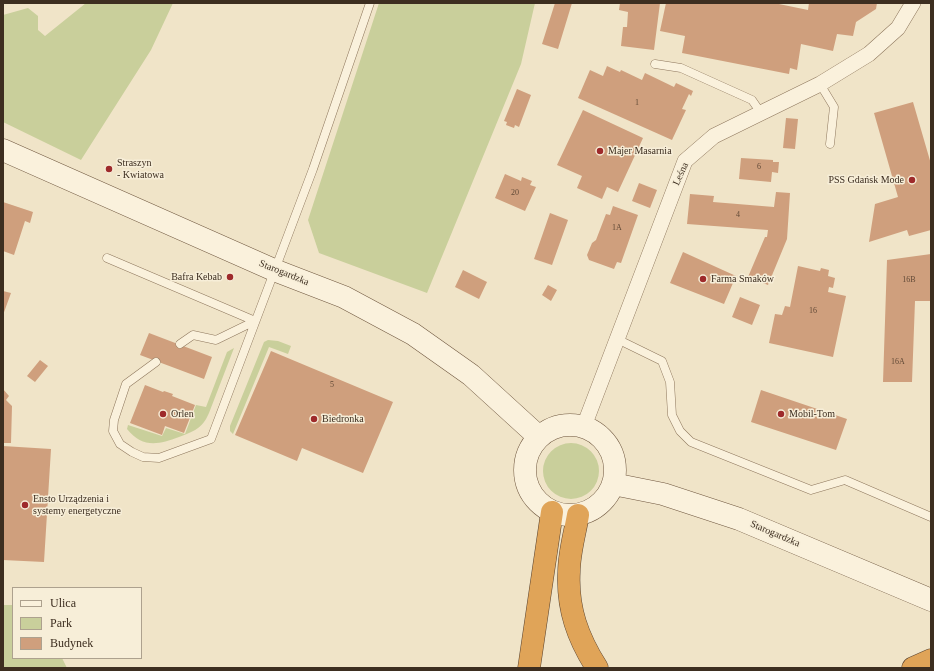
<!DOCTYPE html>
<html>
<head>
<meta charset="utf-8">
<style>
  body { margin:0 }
  #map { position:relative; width:934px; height:671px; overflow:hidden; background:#f0e4c8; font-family:Georgia,serif }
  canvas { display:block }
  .frame { position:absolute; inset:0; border:4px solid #3d2e20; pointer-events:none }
  .legend { position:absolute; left:12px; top:587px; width:130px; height:72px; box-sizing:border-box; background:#f7eed8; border:1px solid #ada18e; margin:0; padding:5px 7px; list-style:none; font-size:12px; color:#3d2e20 }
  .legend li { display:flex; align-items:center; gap:8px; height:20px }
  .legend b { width:20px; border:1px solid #ada18e }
</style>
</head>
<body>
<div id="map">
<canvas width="934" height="671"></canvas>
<div class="frame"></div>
<ul class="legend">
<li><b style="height:5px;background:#faf1dc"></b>Ulica</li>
<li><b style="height:11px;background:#c9cf9b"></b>Park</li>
<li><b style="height:11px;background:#cf9f7d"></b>Budynek</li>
</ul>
</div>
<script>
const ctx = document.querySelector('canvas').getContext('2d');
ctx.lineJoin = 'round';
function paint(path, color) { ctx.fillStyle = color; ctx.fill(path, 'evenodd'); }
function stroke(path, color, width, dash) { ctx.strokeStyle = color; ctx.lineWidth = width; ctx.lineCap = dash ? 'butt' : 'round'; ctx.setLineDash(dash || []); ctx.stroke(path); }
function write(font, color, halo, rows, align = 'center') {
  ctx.font = font + ' Georgia,serif'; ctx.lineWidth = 3; ctx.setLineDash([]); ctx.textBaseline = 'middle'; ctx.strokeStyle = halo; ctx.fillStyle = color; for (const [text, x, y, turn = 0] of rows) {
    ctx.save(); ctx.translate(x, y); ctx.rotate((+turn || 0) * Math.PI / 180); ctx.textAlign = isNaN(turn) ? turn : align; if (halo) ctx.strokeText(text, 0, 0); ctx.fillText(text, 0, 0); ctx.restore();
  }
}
paint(new Path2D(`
  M86,3H173L151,50L81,160L3,122V15L28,8L38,16V30L45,36Z
  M379,3H535L521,64L427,293L319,253L308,220Z
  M268,340L278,341L291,346L288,354L269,347L233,434L230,431V426L264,342Z
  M234,348L209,413C202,429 194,431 179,437C158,445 142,448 127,429L128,425L162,436L166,428L185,434L196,405L206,407L227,352Z
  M543 471a28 28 0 1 1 56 0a28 28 0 1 1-56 0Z
  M3,605H13V658H62L67,668H3Z`), '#c9cf9b');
paint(new Path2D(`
  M555,3H572L558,49L542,44Z
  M620,3H660L654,50L621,46L623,27H627L628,12L619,10Z
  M666,3H774L808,10L809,3H877L876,9L856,22L853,36L837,34L833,51L801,44L797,70L790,68L789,74L682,53L685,36L660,31Z
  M607,66L620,72L621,70L642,80L645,73L674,87L676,83L693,91L691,96L689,94L682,109L686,110L672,140L578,98L590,70L603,76Z
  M517,89L531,95L519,127L515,125L514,128L506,125L507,122L504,121Z
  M913,102L931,164V230L909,236L907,230L869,242L875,204L898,197L874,113Z
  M583,110L643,138L618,192L607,187L602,199L577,188L582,176L557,165Z
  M786,118L798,119L795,149L783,148Z
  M741,158L773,160V162H779L778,173L772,172L771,182L739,179Z
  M505,174L521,181L522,177L532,181L530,185L536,187L525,211L495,198Z
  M639,183L657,190L650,208L632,201Z
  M776,192L790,193L787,239L768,285L748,277L765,237H767L768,230L687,224L690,194L714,196L713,202L774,207Z
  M3,202L33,212L30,223L25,221L14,255L3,251Z
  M613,206L638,215L621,263L617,262L614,269L589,260L587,255L592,243L596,240L606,214L610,215Z
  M550,213L568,220L552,265L534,259Z
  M683,252L736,276L724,304L670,283Z
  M931,254V301H915L912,382H883L887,260Z
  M798,266L820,271L821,268L829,270L828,276L835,278L833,288L829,287L828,292L846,296L833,357L769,343L775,314L782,315L785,306L790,307Z
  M463,270L487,282L479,299L455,287Z
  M548,285L557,290L551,301L542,295Z
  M3,291L11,293L3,315Z
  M740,297L760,305L752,325L732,317Z
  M149,333L212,357L204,379L140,355Z
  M271,351L393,402L363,473L302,448L297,461L235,435Z
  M40,360L48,366L35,382L27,376Z
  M145,385L163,392L164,391L173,394L172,396L195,405L184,433L165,426L162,435L130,423Z
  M3,389L9,396L6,400L12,406L11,443H3Z
  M761,390L847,419L836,450L751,422Z
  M3,446L51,449L44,562L3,560Z`), '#cf9f7d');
const service = new Path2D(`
  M655,64L681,68L752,100L761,113
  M820,84L834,107L830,144
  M107,258L255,321
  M617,339L662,361L670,382L672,415L680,431L691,442L811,490L845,480L931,517
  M180,344L193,335L216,340L255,321
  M156,362L126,384L114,420L113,431L120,444L132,452L143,457L159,458L211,439L313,169L370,3`);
const minor = new Path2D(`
  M584,426L685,161L714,136L820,84L869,54L898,28L913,3`);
const secondary = new Path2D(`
  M3,150L274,270L344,297L413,334L471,375L539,437
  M525 470a45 45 0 1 1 90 0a45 45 0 1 1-90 0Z
  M613,484L663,494L739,519L931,600`);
const motorway = new Path2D(`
  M578,515C575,533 569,553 569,572C567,609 578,638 597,668
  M529,668L552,512
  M913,668L931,660`);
stroke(service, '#8d765c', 9);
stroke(minor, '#8d765c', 16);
stroke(secondary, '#6f573f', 23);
stroke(motorway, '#5b4430', 23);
stroke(service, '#faf1dc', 8);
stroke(minor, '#faf1dc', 15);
stroke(secondary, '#faf1dc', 22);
stroke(motorway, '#e0a458', 22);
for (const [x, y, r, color] of [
  [600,151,4,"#9e2a2b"],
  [109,169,4,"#9e2a2b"],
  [912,180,4,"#9e2a2b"],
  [230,277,4,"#9e2a2b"],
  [703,279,4,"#9e2a2b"],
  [163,414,4,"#9e2a2b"],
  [781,414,4,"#9e2a2b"],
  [314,419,4,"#9e2a2b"],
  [25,505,4,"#9e2a2b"]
]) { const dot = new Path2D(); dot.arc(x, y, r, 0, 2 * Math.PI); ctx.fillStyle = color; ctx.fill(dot); stroke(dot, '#f7eed8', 1.5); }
write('8px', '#624a37', null, [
  ["1",637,103],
  ["6",759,167],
  ["20",515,193],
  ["4",738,215],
  ["1A",617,228],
  ["16B",909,280],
  ["16",813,311],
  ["16A",898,362],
  ["5",332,385]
]);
write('10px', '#3d2e20', '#f7eed8', [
  ["Majer Masarnia",608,151],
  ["Straszyn",117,163],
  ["- Kwiatowa",117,175],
  ["PSS Gdańsk Mode",904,180,"right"],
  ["Bafra Kebab",222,277,"right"],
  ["Farma Smaków",711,279],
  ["Orlen",171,414],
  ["Mobil-Tom",789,414],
  ["Biedronka",322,419],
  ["Ensto Urządzenia i",33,499],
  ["systemy energetyczne",33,511]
], 'left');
write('10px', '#3d2e20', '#f7eed8', [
  ["Leśna",681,174,-66],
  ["Starogardzka",284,273,22],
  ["Starogardzka",775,534,23]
]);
</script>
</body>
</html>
